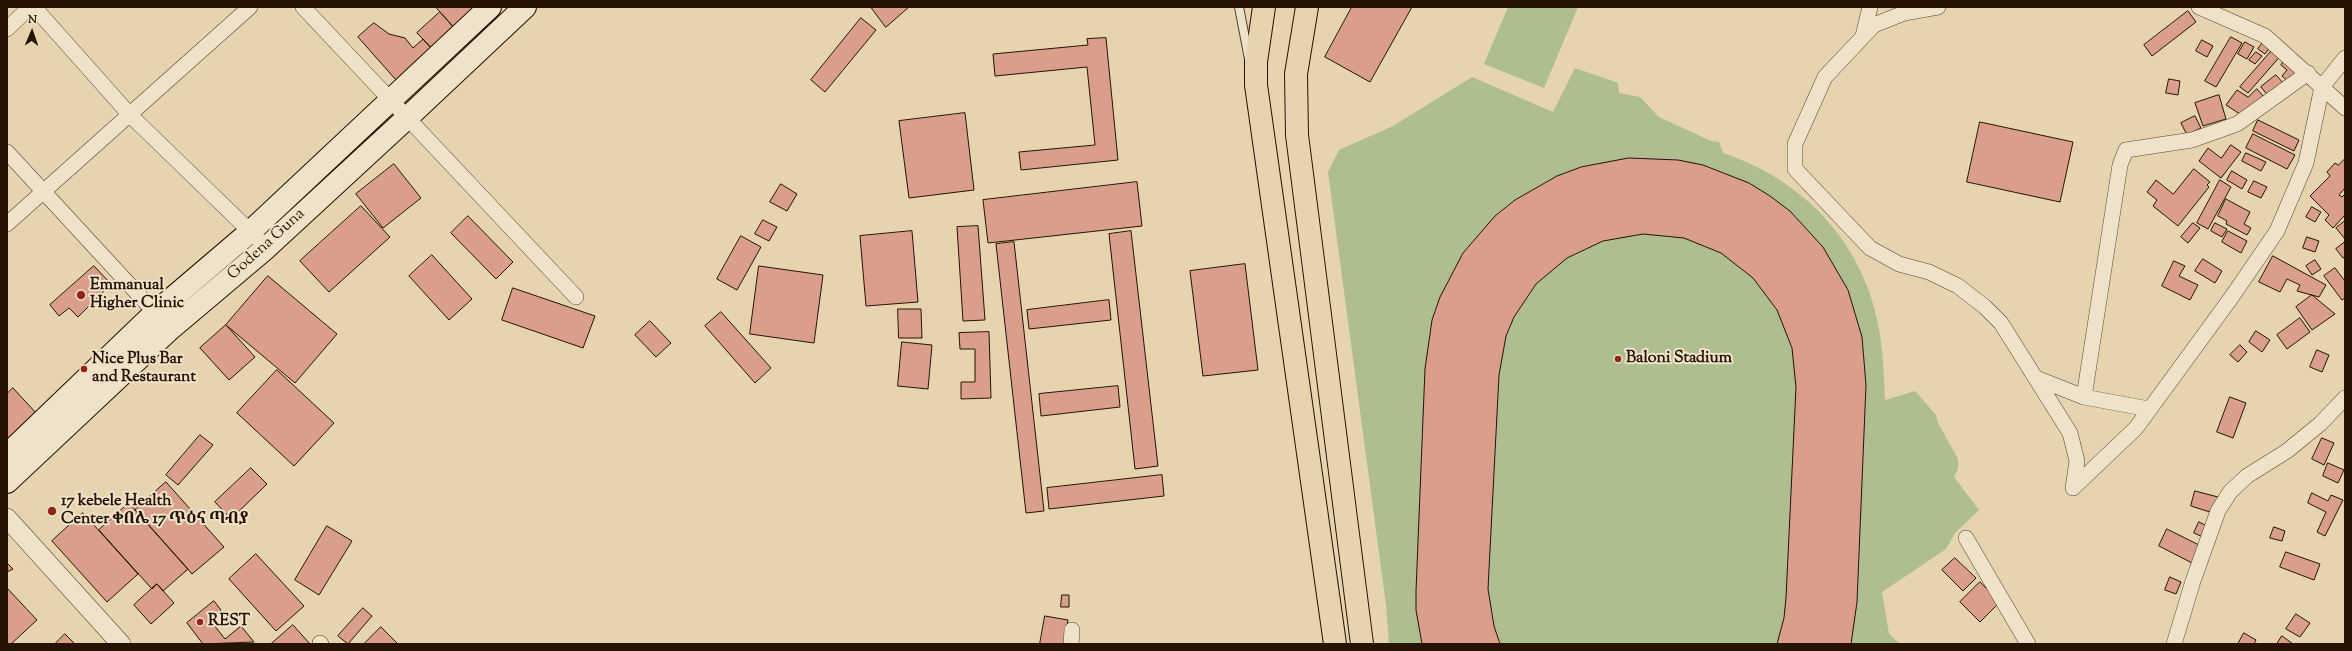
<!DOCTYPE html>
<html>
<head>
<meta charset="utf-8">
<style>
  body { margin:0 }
  #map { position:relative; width:2352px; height:651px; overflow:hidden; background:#e5d4ae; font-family:"Sorts Mill Goudy",serif }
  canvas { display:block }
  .frame { position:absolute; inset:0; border:8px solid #271303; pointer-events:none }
  .north { position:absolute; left:12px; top:12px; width:40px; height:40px; -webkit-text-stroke:3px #eee3ca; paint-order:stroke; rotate:2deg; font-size:11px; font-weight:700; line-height:16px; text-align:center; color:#271303 }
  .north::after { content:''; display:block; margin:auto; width:14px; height:18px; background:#271303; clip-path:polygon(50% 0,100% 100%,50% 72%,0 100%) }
</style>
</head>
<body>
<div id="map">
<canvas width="2352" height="651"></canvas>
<div class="frame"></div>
<div class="north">N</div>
</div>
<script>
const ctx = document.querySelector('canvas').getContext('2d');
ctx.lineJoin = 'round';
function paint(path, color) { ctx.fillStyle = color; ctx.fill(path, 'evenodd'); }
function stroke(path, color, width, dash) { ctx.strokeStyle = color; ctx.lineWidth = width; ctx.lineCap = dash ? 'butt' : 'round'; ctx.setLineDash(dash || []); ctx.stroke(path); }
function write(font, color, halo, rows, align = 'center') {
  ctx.font = font + ' "Sorts Mill Goudy","Noto Serif Ethiopic",serif'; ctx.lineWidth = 4; ctx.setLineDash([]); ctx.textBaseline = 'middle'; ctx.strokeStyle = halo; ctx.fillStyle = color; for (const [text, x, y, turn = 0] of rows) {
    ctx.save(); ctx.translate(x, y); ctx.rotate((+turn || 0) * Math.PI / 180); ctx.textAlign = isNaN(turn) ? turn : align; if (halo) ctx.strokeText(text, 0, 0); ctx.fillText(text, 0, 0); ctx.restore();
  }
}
paint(new Path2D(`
  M1508,7H1578L1544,88L1484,64Z
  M1575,68L1618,83L1619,93L1640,97L1659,117L1711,141L1719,142L1723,153C1802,179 1862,241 1878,324C1883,349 1884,375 1885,400L1915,391L1936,415L1938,423L1958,459V469L1954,477L1979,510L1955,533L1946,549L1882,592L1889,634L1900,644H1389L1386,605L1328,172L1339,150L1393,126L1472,77L1553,112Z`), '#afbe8f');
const building = new Path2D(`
  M436,7H488L459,33Z
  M871,7H909L886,27Z
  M1352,7H1412L1370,82L1325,57Z
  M2188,11L2196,22L2152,56L2144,45Z
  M440,12L459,33L436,53L417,33Z
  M861,18L876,30L825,92L811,80Z
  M374,23L389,34L405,38L413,48L423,39L432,49L396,80L358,37Z
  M2231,37L2242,43L2216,87L2205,81Z
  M1106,38L1118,160L1021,170L1019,152L1095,145L1087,67L995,76L993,54L1088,45L1087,39Z
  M2202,40L2213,46L2207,57L2196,51Z
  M2264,41L2271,46L2265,54L2258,49Z
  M2245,42L2254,47L2247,59L2238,54Z
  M2275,47L2283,53L2248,93L2240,87Z
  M2256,52L2262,56L2255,64L2249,60Z
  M2287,57L2300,69L2289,82L2282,76L2287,70L2281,65Z
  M2276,75L2284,84L2269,97L2261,87Z
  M2169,79L2180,81L2178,95L2166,93Z
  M2257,89L2265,98L2243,116L2226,105L2237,90L2248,97Z
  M2219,95L2226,119L2203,126L2195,103Z
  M965,113L974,190L909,198L899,121Z
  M2195,116L2201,128L2187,135L2181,123Z
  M2258,120L2299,140L2294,151L2253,131Z
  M1980,122L2073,142L2060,202L1967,182Z
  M2253,134L2295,155L2287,169L2246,148Z
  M2231,145L2241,152L2221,178L2199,161L2208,148L2221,158Z
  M2246,153L2266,162L2261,171L2242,161Z
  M1629,158L1678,160L1703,165L1749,183L1770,196L1790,211L1823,247L1848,290L1862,337L1866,385L1857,602L1851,644H1777L1784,618L1786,598L1796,387L1792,348L1777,310L1753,278L1721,253L1684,238L1643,234L1603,241L1567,258L1536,284L1514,317L1506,336L1499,375L1488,589L1494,626L1500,644H1422L1416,610V591L1425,369L1432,320L1440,297L1463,253L1495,216L1515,200L1557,176L1581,167Z
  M2345,159V188L2339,195L2342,197L2345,194V215L2333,228L2325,220L2329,215L2310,196L2330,176L2327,172L2335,163L2338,165Z
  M394,164L421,198L383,228L356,194Z
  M2194,169L2210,182L2207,185L2209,187L2178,226L2153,206L2157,200L2147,192L2156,180L2173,194Z
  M2232,171L2247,180L2242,189L2227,180Z
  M2220,180L2231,187L2208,229L2197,223Z
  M2254,181L2267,187L2261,198L2248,192Z
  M1137,182L1142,226L988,243L983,200Z
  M781,184L797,194L787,211L770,202Z
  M2226,199L2250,212L2244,224L2251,228L2247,235L2226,224L2227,221L2218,216Z
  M361,206L390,237L329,292L300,261Z
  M2312,207L2321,212L2315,222L2306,217Z
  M468,216L513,262L496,279L451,233Z
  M763,220L777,227L769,241L755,234Z
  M2345,221V239L2336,228Z
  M2193,223L2200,228L2188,243L2181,237Z
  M2215,223L2227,229L2222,237L2211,231Z
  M978,226L985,320L963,321L957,227Z
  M912,231L918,302L866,306L860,236Z
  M1131,231L1158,466L1135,469L1109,234Z
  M2228,231L2247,241L2241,253L2222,242Z
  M741,236L761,247L737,290L717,279Z
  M2307,237L2319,241L2315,252L2303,248Z
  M1014,242L1044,511L1026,513L996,244Z
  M2345,242V257L2343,258L2336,249Z
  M432,255L472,299L449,320L409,276Z
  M2273,256L2326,285L2319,297L2297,291L2300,285L2287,279L2280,292L2259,282Z
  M2203,259L2222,271L2215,283L2195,271Z
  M2315,260L2321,269L2312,275L2306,266Z
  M2174,261L2185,266L2179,276L2198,285L2190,300L2162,286Z
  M1245,264L1258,370L1203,376L1190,271Z
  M94,266L111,284L78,317L69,308L59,316L50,305Z
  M759,266L823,275L814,343L750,334Z
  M2335,268L2345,281V298L2342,300L2324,276Z
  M268,276L337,334L295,383L226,325Z
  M513,288L595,316L583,348L502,320Z
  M2312,295L2335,314L2312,330L2296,307Z
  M1109,300L1111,320L1029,329L1027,310Z
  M898,309H921L922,338H899Z
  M721,312L771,368L755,383L705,326Z
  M2300,318L2310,332L2287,349L2277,335Z
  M650,321L671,343L656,357L635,335Z
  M226,325L255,357L229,380L200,348Z
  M2256,331L2270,340L2262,352L2249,342Z
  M989,332L991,398L961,399V382H975V349H960L959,333Z
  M902,342L932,345L928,389L898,386Z
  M2240,345L2247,352L2238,362L2230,355Z
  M2317,350L2329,355L2322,372L2310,367Z
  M277,370L334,423L294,466L237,413Z
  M1118,386L1120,407L1041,416L1039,394Z
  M13,388L37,414L7,441V394Z
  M2230,397L2246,403L2233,438L2217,432Z
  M200,435L213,445L178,485L166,475Z
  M2322,438L2334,443L2324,465L2312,459Z
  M2328,463L2344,470L2338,483L2323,476Z
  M251,468L267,484L231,519L215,502Z
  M1162,475L1164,496L1049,509L1047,488Z
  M166,482L224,547L192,574L135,510Z
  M2195,491L2218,497L2213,513L2191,506Z
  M2312,493L2328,501L2331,495L2343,500L2325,536L2317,532L2326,512L2308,503Z
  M129,503L188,569L163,591L157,584L152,589L99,530Z
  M83,513L138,574L107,602L52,541Z
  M2199,522L2209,527L2203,537L2194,533Z
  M327,526L352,541L319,595L295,580Z
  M2274,527L2285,531L2282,541L2270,538Z
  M2167,529L2203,547L2194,564L2159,546Z
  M2286,552L2320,564L2314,580L2280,567Z
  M256,554L304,606L276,631L229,579Z
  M1955,558L1976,578L1963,591L1942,570Z
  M7,563L13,569L7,572Z
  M2170,577L2181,582L2176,594L2165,590Z
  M1980,582L2000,602L1980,622L1960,602Z
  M157,584L174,603L151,624L134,605Z
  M7,588L37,620L11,644H7Z
  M1062,595H1069V607H1061Z
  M214,601L221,610L210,620L225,639L241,626L254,642L203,644L187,623Z
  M363,608L372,616L348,644L338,636Z
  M2296,614L2310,623L2300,637L2286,629Z
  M1045,616L1068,620L1064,644H1040Z
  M293,625L310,644H271Z
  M381,627L398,644H364Z
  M2244,633L2256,640L2254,644H2238Z
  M65,634L75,644H55Z
  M2282,636L2293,644H2277Z`);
paint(building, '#d99f8b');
stroke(building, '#271303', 1);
const service = new Path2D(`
  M1239,7L1249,59`);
const minor = new Path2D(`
  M34,7L130,115L257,238
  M303,7L576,297
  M1938,7L1904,13L1874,25L1825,77L1795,144V169L1870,248L1899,264L1929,272L1958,286L1985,307L2001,323L2070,433L2077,461L2073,488
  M2199,7L2265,36L2345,108
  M7,29L30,7
  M1863,36L1870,7
  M7,152L161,319
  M7,224L250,7
  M2036,378L2084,397L2149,409
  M2084,397L2120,165L2126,150L2192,140L2237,124L2308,73
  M2073,488L2136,428L2231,298L2277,231L2306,163L2322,87L2345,58
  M1966,538L2028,644
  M320,643L321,644
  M1071,644L1072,630
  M2174,644L2193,581L2218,511L2230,492L2247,476L2287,451L2320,424L2345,398`);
const tertiary = new Path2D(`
  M7,518L121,644`);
const secondary = new Path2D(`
  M7,455L155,313L250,232L490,7
  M7,482L170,329L266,248L407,118L525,7`);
const primary = new Path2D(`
  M1264,7L1256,62V85L1335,644
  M1307,7L1296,74L1297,135L1362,644`);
stroke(service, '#56432e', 10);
stroke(minor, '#56432e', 16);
stroke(tertiary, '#56432e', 20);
stroke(secondary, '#271303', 24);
stroke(primary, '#271303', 24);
stroke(service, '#eee3ca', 8);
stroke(minor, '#eee3ca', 15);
stroke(tertiary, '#eee3ca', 19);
stroke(secondary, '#eee3ca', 22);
stroke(primary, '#e5d4ae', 22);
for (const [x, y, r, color] of [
  [81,295,5,"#8f2418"],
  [1618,359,4,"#8f2418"],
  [84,369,4,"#8f2418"],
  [52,511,5,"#8f2418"],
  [200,622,4,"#8f2418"]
]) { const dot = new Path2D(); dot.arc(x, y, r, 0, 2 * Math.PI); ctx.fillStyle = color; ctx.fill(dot); stroke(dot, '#eee3ca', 1.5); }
write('16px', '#271303', '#eee3ca', [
  ["Godena Guna",267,245,-42]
]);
write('bold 16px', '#271303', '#eee3ca', [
  ["Emmanual",90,286],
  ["Higher Clinic",90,304],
  ["Baloni Stadium",1626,359],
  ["Nice Plus Bar",92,360],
  ["and Restaurant",92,378],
  ["17 kebele Health",61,502],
  ["Center ቀበሌ 17 ጥዕና ጣብያ",61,520],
  ["REST",208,622]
], 'left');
</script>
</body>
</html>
